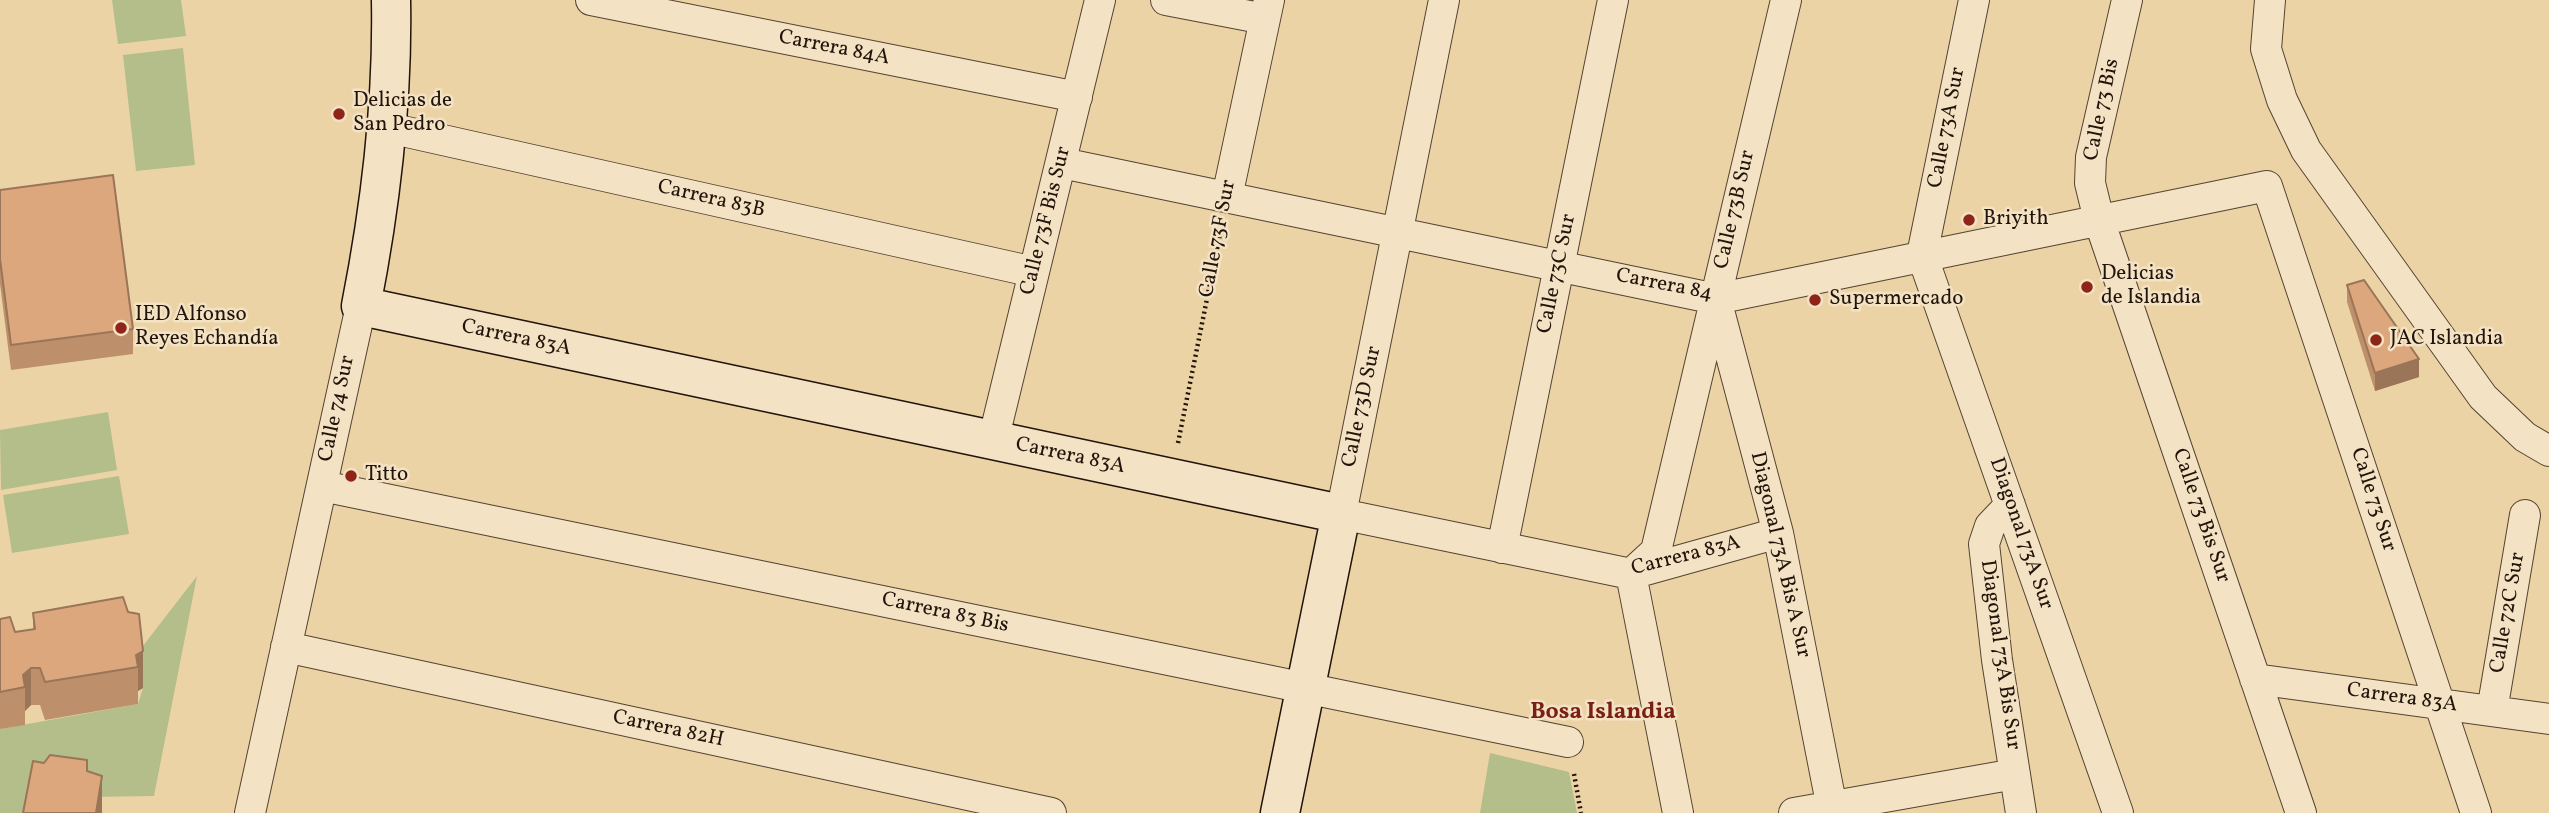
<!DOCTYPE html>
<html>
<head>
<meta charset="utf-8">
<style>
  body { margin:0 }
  canvas { display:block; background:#ecd3a5 }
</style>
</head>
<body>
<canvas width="2549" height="813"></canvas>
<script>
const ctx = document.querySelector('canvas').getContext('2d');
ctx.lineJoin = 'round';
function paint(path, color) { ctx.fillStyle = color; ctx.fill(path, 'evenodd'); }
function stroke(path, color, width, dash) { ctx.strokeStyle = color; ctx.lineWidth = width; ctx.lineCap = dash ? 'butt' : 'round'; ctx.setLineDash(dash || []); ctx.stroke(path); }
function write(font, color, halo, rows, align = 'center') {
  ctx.font = font + ' Vollkorn,serif'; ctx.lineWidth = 5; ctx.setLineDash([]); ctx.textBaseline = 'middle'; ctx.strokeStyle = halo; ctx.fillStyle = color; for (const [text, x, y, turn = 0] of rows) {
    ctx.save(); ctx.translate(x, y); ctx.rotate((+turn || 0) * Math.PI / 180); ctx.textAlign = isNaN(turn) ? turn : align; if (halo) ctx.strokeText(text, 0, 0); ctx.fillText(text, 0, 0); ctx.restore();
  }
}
paint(new Path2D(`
  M112,0H181L186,36L118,44Z
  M183,48L195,165L136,171L123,55Z
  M108,412L117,470L1,490L0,430Z
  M119,476L129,534L12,553L3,495Z
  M197,576L154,796L87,797L32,813H0V729L138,704L143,688L139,651Z
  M1490,753L1569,772L1577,813H1480Z`), '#b3be8a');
const street = new Path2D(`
  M591,0L1077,97
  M1166,0L1265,19
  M1444,0L1341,514L1631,574L1778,533
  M1974,0L1922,255L2118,813
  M2127,0L2091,157L2090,183L2099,220L2301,813
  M2270,0L2266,49L2282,100L2306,150L2483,397L2525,437L2549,451
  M389,128L1034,272
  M1062,163L1716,299L2267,186L2476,813
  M1227,197L1269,0
  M1717,303L1778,533L1833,813
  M993,441L1100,0
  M322,486L1568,742
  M2010,505L1990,526L1984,544L1997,660L2021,813
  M1502,548L1613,0
  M1631,574L1656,551L1786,0
  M1631,574L1678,813
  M286,647L1051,813
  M2255,679L2549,719
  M2492,711L2525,515
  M250,813L361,306
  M1794,813L2015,774`);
const secondary = new Path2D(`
  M391,0C393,104 381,204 361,306L1341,514L1280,813`);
stroke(street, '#544431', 32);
stroke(secondary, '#21140a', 41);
stroke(new Path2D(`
  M1178,443L1221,229
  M1574,774L1581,813`), '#21140a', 4.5, [2, 3.5]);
stroke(street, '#f3e2c4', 30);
stroke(secondary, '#f3e2c4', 38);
paint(new Path2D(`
  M0,190L133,329V354L11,370L0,284Z
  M2347,285L2419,377L2375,391L2347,302Z
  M123,597L143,688L138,691V704L45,720L40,705H31L25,711V725L0,729V619L15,632L33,629V613Z`), '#bd906b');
paint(new Path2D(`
  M2419,359V377L2375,391V373Z
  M143,651V688L138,691V667L136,655Z
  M31,668V705L25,711V687L23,675Z
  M102,776V813H96Z`), '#9a7557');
const building = new Path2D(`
  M113,175L133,329L11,345L0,259V190Z
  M2364,280L2419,359L2375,373L2347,285Z
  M123,597L128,612L139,614L143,651L136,655L138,667L45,682L40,668H31L23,675L25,687L0,692V619L10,617L15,632L35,629L33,613Z
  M50,755L87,760V771L102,776L96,813H23L33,761L44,763Z`);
paint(building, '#dca77c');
stroke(building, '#9a7557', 2);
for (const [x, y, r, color] of [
  [339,114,7,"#8f2418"],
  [1969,220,7,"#8f2418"],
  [2087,287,7,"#8f2418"],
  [1815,300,7,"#8f2418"],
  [121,328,7,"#8f2418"],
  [2376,340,7,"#8f2418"],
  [351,476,7,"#8f2418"]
]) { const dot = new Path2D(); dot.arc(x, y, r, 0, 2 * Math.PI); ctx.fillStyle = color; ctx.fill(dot); stroke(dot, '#f3e2c4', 2.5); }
write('21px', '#21140a', '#f3e2c4', [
  ["Carrera 84A",834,49,11],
  ["Calle 73 Bis",2103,110,-78],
  ["Calle 73A Sur",1948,128,-79],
  ["Carrera 83B",711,200,13],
  ["Calle 73B Sur",1736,210,-77],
  ["Calle 73F Bis Sur",1047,221,-76],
  ["Calle 73F Sur",1219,239,-79],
  ["Calle 73C Sur",1558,274,-78],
  ["Carrera 84",1664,286,11],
  ["Carrera 83A",516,339,12],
  ["Calle 73D Sur",1363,407,-78],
  ["Calle 74 Sur",338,409,-78],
  ["Carrera 83A",1070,457,12],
  ["Calle 73 Sur",2372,500,72],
  ["Calle 73 Bis Sur",2200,516,71],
  ["Diagonal 73A Sur",2020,534,71],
  ["Diagonal 73A Bis A Sur",1779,555,77],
  ["Carrera 83A",1686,557,-14],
  ["Calle 72C Sur",2509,613,-80],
  ["Carrera 83 Bis",945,614,12],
  ["Diagonal 73A Bis Sur",1999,655,82],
  ["Carrera 83A",2402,699,8],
  ["Carrera 82H",668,730,12]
]);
write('21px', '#21140a', '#f3e2c4', [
  ["Delicias de",353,102],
  ["San Pedro",353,126],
  ["Briyith",1983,220],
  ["Delicias",2101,275],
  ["de Islandia",2101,299],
  ["Supermercado",1829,300],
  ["IED Alfonso",135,316],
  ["Reyes Echandía",135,340],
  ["JAC Islandia",2390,340],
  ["Titto",365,476]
], 'left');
write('bold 23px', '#7a1f14', '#f3e2c4', [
  ["Bosa Islandia",1603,714]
]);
</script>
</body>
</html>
